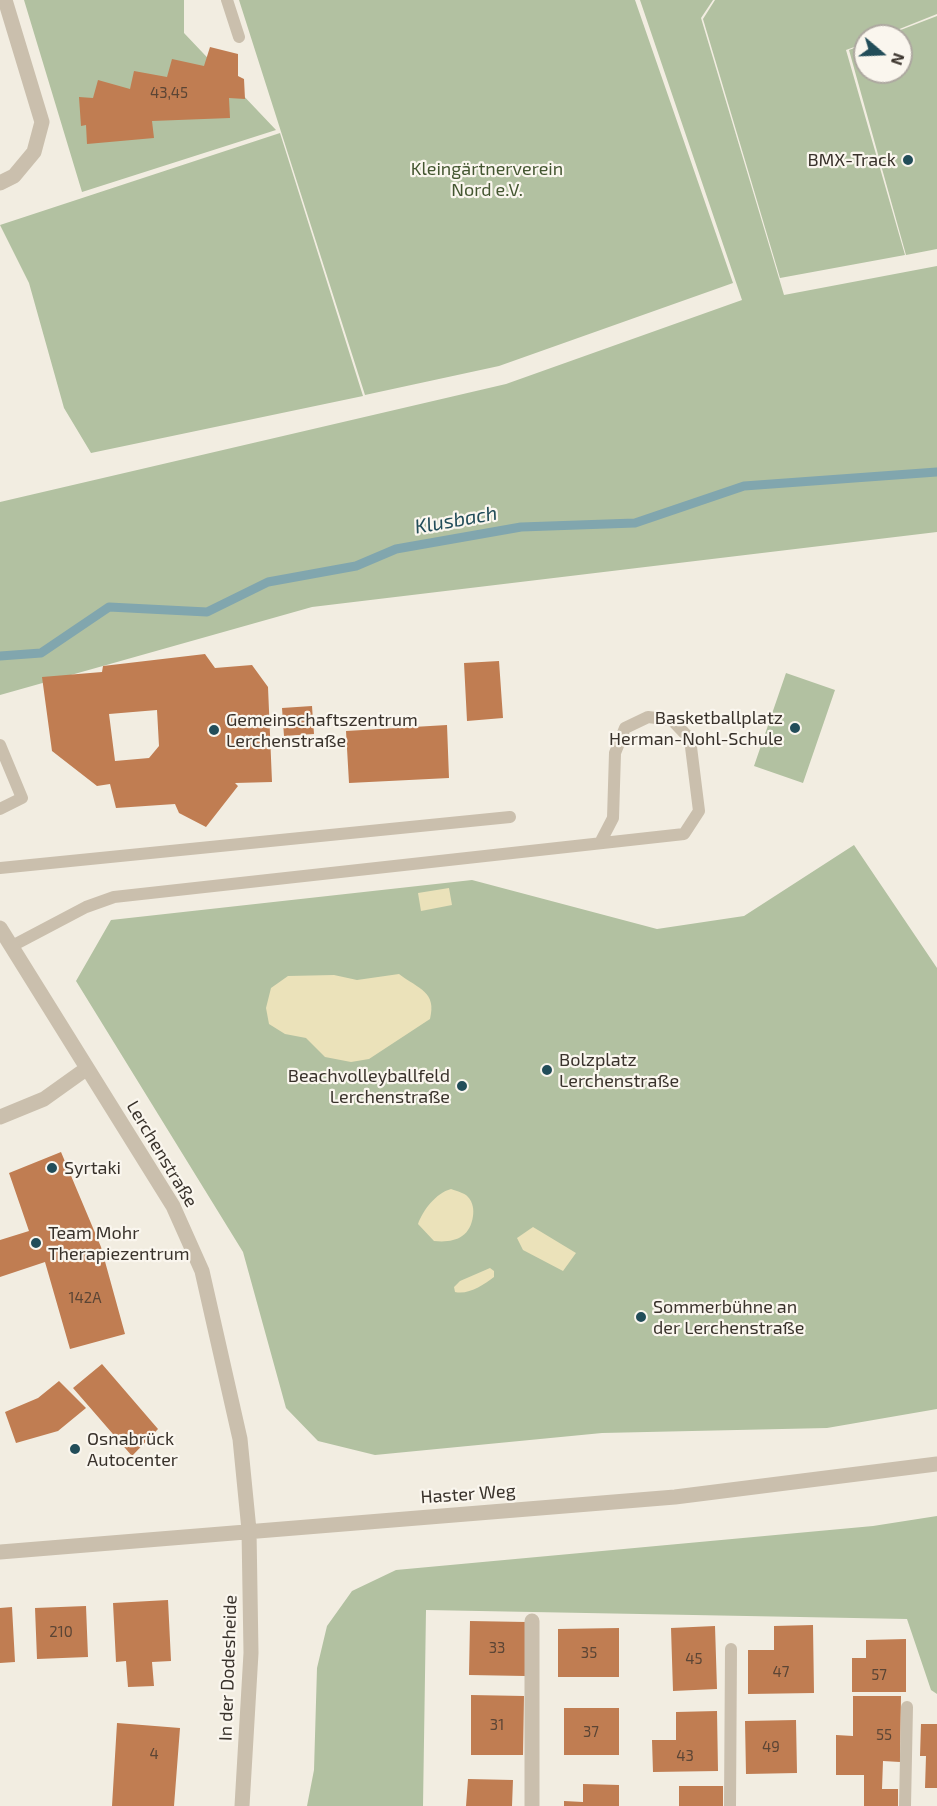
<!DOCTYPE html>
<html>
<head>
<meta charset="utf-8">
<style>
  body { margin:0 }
  #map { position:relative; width:937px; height:1806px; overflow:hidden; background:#f2ede1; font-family:"Exo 2",sans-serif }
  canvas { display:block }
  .north { position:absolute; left:853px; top:24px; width:60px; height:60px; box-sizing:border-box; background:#faf6ee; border:2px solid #ada8a0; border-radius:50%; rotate:109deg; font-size:16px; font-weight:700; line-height:24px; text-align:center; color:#39322b }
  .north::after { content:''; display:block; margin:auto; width:21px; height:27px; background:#224d59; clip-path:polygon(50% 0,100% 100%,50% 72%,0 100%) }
</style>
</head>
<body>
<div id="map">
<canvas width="937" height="1806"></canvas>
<div class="north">N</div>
</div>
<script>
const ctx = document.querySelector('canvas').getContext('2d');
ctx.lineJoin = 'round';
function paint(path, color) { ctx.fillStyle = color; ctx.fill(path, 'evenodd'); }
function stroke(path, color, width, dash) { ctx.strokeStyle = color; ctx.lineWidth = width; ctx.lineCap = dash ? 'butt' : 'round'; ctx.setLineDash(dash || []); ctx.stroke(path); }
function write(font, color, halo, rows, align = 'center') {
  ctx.font = font + ' "Exo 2",sans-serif'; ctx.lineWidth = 4.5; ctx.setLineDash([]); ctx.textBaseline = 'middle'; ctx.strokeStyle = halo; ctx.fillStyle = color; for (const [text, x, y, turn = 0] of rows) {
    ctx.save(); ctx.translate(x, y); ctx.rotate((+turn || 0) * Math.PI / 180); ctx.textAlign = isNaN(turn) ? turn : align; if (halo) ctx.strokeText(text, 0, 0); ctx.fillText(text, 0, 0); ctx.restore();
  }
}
paint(new Path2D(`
  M24,0H184V33L276,130L82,192Z
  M239,0H635L733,283L499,366L365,395Z
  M640,0H713L701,18L784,295L937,266V532L312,607L0,695V502L506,384L742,300Z
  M715,0H937V14L882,36H865V43L846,50L905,255L780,278L703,19Z
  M937,16V249L906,255L849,50L865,44V72H901V36H885Z
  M280,133L363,396L91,453L64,408L29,283L0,225Z
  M786,673L835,690L803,783L754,766Z
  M854,845L937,968V1409L827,1428L602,1433L375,1455L318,1441L286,1408L243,1252L76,981L111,920L472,880L657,929L744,916Z
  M937,1516V1694L931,1690L907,1619L426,1610L423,1806H307L314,1770L317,1668L327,1626L352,1591L396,1570L873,1526Z`), '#b2c1a1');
paint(new Path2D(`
  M449,888L452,905L421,911L418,893Z
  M399,974C419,989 437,992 430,1019L369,1059L351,1062L325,1057L306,1038L285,1034L269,1024L266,1008L271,988L288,976L334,975L357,980Z
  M451,1189C456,1191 465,1193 468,1197C473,1202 474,1210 473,1216C470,1238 454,1243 434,1241L418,1224C423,1210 436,1193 451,1189Z
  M533,1227L576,1253L563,1271L523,1250L517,1238Z
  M490,1268L494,1271V1277C483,1285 469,1295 455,1292L454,1287L460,1281Z`), '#ebe2ba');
stroke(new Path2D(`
  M0,656L41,653L109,607L207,612L268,582L356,566L396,549L521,527L635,523L744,486L937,472`), '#81a6ae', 9);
paint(new Path2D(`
  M210,47L238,54V76L244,79L245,99L229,98L230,118L152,121L154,138L87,144L86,125L81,126L79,97L93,98L98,80L130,89L134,71L167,77L172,59L204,66Z
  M205,654L215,668L252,665L268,687L272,782L235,783L238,786L206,827L179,813L175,804L116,808L110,784L97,786L52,751L42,677L102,672L103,666ZM157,710L159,746L149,758L115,761L109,714Z
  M499,661L503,718L467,721L464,663Z
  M312,706L314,734L284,736L282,708Z
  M447,725L449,778L349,783L346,731Z
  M61,1152L101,1247L125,1334L70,1349L45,1262L0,1277V1240L29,1231L9,1173Z
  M102,1364L158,1429L132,1456L73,1388Z
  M59,1381L86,1408L58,1431L16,1443L5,1412L38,1398Z
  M168,1600L171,1661L152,1662L154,1686L128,1687L126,1661L116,1662L113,1603Z
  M86,1606L88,1657L37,1659L35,1608Z
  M12,1607L15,1662L0,1663V1608Z
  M470,1621L526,1622L525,1676L469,1675Z
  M813,1625L814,1693L748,1694V1650H774V1626Z
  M715,1626L717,1689L673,1691L671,1628Z
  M619,1628V1677H558V1629Z
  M906,1639V1692H852V1658H866V1640Z
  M471,1695L524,1696L523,1755H471Z
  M853,1696H901L900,1762L883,1761L882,1789H898V1806H864V1775H836V1735L853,1736Z
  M564,1708H619V1755H564Z
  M717,1711L718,1771L653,1772L652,1740H676V1712Z
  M796,1720L797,1773L746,1774L745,1721Z
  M117,1723L180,1728L174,1806H112Z
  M921,1724H937V1788H925L926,1756H920Z
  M468,1779L513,1780L512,1806H466Z
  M583,1784L619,1785V1806H564V1801L583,1802Z
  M679,1786H723V1806H679Z`), '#c07d52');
stroke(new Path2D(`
  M227,0L239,37
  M0,745L22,798L0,809
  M0,868L510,817
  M12,946L86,907L114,897L684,834L699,811L690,739L672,720L648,717L625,728L615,753L613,818L600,843
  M730,1806L731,1649
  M905,1806L907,1707`), '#cabfad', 12);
stroke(new Path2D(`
  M0,183L14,176L34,152L42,122L5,0
  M0,1117L44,1099L86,1069
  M532,1806V1621`), '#cabfad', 15);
stroke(new Path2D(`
  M0,928L173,1206L202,1271L240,1439L249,1530L251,1653L242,1806
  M0,1552L675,1497L937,1464`), '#cabfad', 15);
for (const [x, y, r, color] of [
  [908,160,6,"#224d59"],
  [795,728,6,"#224d59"],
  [214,730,6,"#224d59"],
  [547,1070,6,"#224d59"],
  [462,1086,6,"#224d59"],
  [52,1168,6,"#224d59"],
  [36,1243,6,"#224d59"],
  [641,1317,6,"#224d59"],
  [75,1449,6,"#224d59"]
]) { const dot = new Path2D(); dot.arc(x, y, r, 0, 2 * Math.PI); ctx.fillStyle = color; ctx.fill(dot); stroke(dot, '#faf6ee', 2); }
write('15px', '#5b4535', null, [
  ["43,45",169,93],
  ["142A",85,1298],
  ["210",61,1632],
  ["33",497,1648],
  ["35",589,1653],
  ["45",694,1659],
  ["47",781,1672],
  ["57",879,1675],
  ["31",497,1725],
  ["37",591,1732],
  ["55",884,1735],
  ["49",771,1747],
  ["4",154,1754],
  ["43",685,1756]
]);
write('18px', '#39322b', '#faf6ee', [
  ["BMX-Track",896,160,"right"],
  ["Basketballplatz",783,718,"right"],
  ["Herman-Nohl-Schule",783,739,"right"],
  ["Gemeinschaftszentrum",226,720],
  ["Lerchenstraße",226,741],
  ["Bolzplatz",559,1060],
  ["Lerchenstraße",559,1081],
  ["Beachvolleyballfeld",450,1076,"right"],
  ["Lerchenstraße",450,1097,"right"],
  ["Syrtaki",64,1168],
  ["Team Mohr",48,1233],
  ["Therapiezentrum",48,1254],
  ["Sommerbühne an",653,1307],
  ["der Lerchenstraße",653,1328],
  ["Osnabrück",87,1439],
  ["Autocenter",87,1460]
], 'left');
write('18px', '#435630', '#faf6ee', [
  ["Kleingärtnerverein",487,169],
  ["Nord e.V.",487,190]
]);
write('18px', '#39322b', '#faf6ee', [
  ["Lerchenstraße",162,1154,59],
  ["Haster Weg",468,1494,-4],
  ["In der Dodesheide",228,1668,-88]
]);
write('italic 20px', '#224d59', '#faf6ee', [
  ["Klusbach",456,520,-10]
]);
</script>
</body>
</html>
